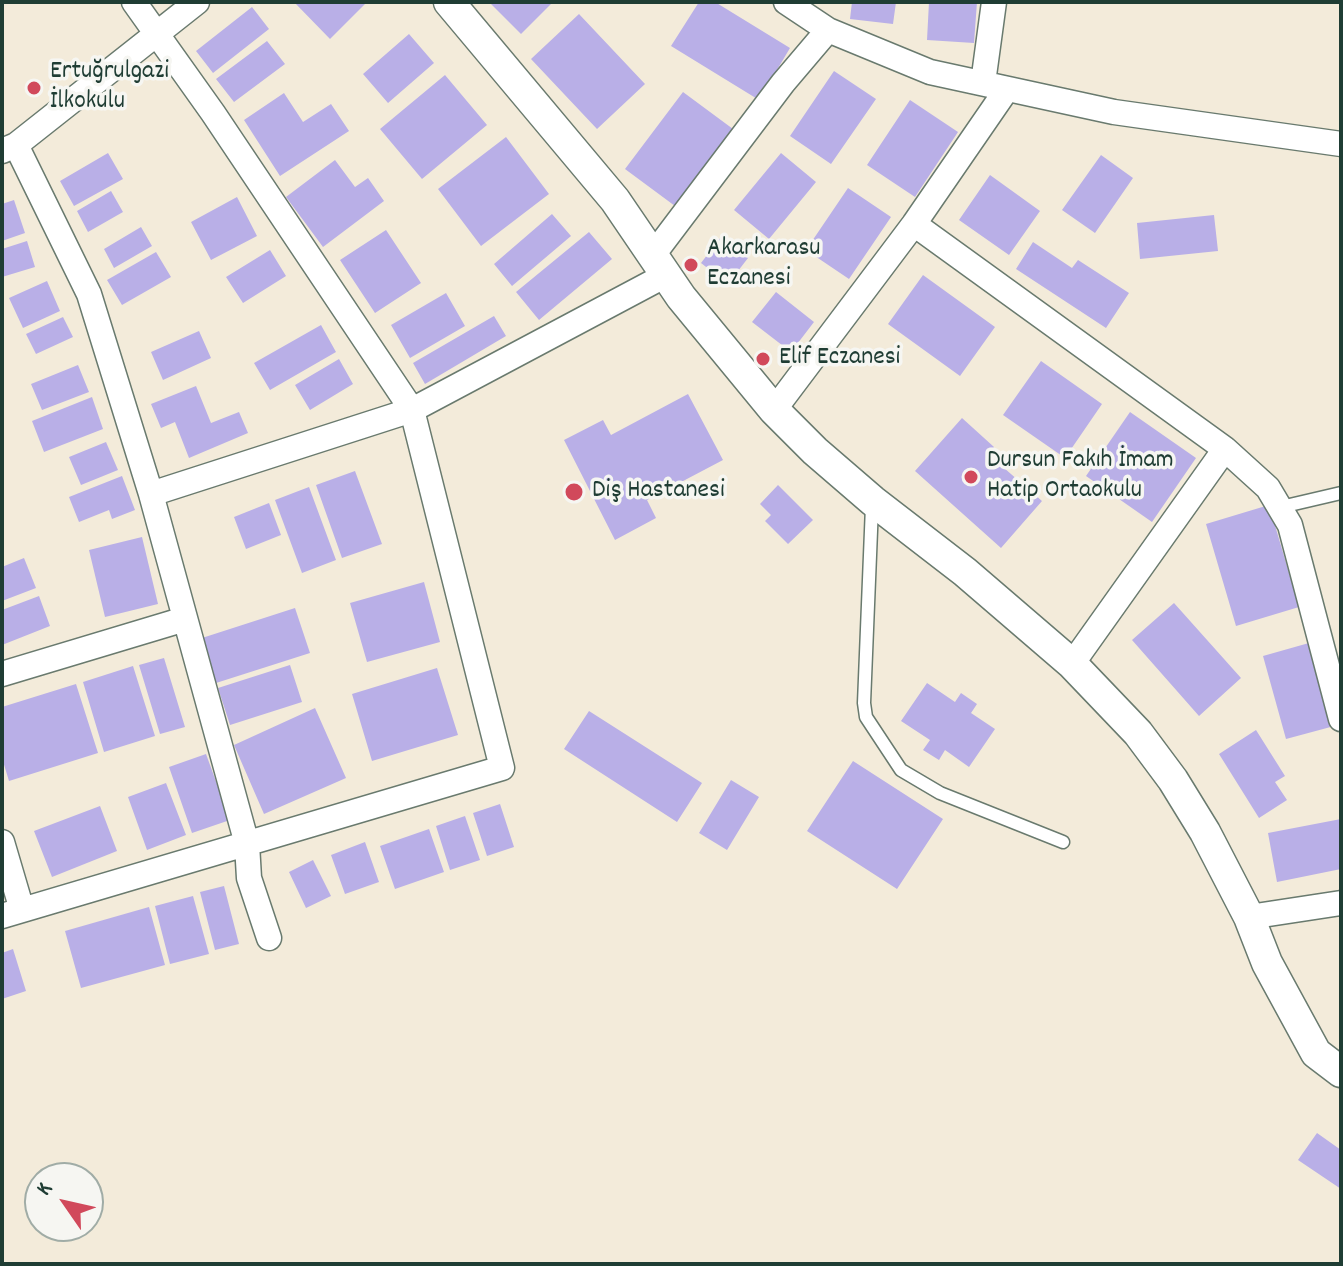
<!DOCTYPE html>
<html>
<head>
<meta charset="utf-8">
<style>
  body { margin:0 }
  #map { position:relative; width:1343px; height:1266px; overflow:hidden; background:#f3ebda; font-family:Dekko,sans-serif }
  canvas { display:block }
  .frame { position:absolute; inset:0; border:4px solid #1f3d34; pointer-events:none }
  .north { position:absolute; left:24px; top:1162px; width:80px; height:80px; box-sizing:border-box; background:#f6f6f2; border:2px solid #a0aca6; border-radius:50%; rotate:304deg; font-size:22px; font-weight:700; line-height:32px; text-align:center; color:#1f3d34 }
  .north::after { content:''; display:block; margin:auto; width:28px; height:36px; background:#d1495b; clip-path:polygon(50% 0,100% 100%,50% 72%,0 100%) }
</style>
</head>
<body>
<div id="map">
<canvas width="1343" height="1266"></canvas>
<div class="frame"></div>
<div class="north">K</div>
</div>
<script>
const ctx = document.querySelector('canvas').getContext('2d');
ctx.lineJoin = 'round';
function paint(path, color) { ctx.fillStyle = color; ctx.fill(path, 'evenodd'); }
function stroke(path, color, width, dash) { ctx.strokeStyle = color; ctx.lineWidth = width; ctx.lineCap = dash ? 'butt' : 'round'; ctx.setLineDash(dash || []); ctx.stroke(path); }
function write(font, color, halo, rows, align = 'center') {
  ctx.font = font + ' Dekko,sans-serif'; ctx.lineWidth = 7; ctx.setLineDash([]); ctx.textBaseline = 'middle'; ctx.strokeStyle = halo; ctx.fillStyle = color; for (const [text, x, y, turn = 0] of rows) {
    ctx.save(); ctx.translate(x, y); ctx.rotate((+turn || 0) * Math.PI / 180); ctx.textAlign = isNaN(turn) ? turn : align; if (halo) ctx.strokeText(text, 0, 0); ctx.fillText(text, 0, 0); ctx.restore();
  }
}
paint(new Path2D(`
  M294,2H367L330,39Z
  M489,2H553L521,34Z
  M699,2H715L790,48L759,100L671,46Z
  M852,2H896L893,24L850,19Z
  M929,2H977L974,43L927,40Z
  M252,7L269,29L213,73L196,51Z
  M579,14L645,84L597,129L531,59Z
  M409,34L434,63L388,103L363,74Z
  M267,41L285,64L234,102L216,79Z
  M834,71L876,99L831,164L790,136Z
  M445,75L487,125L422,179L380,129Z
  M683,92L733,129L675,206L625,169Z
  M284,93L303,122L331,104L349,131L280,176L244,120Z
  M910,100L958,132L915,197L867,165Z
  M506,137L549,194L481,246L438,189Z
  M108,153L123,179L74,206L60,181Z
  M781,153L816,182L769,239L734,210Z
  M1101,155L1133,178L1095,233L1062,210Z
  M335,160L355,187L368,178L384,201L323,247L286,197Z
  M990,175L1040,211L1009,255L959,220Z
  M848,188L891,217L849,279L806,250Z
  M111,191L123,212L88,232L77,211Z
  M237,197L257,236L211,260L191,222Z
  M14,200L25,233L2,241V204Z
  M552,214L571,236L512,286L494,264Z
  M1214,215L1218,251L1140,259L1137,223Z
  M141,227L152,246L114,268L104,249Z
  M386,230L421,283L375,313L340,260Z
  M589,232L612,259L539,320L516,292Z
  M721,237L748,258L728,284L701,263Z
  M27,241L35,267L2,277V249Z
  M1033,242L1072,268L1078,260L1129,293L1106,328L1016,269Z
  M270,250L286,276L243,303L226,277Z
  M156,252L171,277L122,305L107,280Z
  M923,275L995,327L960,376L888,324Z
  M47,281L60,311L23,328L9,298Z
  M776,292L814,322L791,352L752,322Z
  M446,293L465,326L410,358L391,325Z
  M494,316L506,336L425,384L413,363Z
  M63,317L73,337L36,354L26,334Z
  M321,325L336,352L270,390L254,363Z
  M199,331L211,358L163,380L151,352Z
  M339,359L353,384L310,410L295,385Z
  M1041,361L1102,404L1065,458L1003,415Z
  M78,365L89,392L42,410L31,384Z
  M196,386L211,423L239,412L248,433L189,458L175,422L161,428L151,404Z
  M688,394L723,460L647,500L656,518L615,540L564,440L603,420L611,435Z
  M92,397L103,429L44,452L32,421Z
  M1130,412L1196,458L1152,522L1086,476Z
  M962,418L994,447L988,454L1042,501L1001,548L915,471Z
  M106,442L118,470L81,485L69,457Z
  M355,471L382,544L342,558L316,485Z
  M122,476L135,510L112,519L109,510L79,522L69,497Z
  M778,485L813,520L788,544L765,521L771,515L760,504Z
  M309,487L336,560L302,573L275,500Z
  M269,503L281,535L246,549L234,517Z
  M1269,505L1299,607L1236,626L1206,524Z
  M142,537L158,604L105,617L89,550Z
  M24,558L36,588L2,601V567Z
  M424,582L440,642L367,662L350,603Z
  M39,596L50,626L2,645V610Z
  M1174,603L1241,678L1199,716L1132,640Z
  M295,608L310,653L216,683L202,638Z
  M1316,641L1338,725L1286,739L1263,656Z
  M164,658L185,727L160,734L139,665Z
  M290,665L302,702L230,725L218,688Z
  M133,666L155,736L104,752L83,682Z
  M437,668L458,735L372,761L352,694Z
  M927,683L955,702L961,693L977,704L971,713L995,729L969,767L945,750L939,760L923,750L930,740L901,721Z
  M76,684L98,753L9,781L2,758V707Z
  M315,708L346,778L264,814L234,745Z
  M589,711L702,783L677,822L564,749Z
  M1256,730L1285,776L1275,782L1287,800L1259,818L1219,754Z
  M206,754L230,820L192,833L169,767Z
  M853,761L943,819L897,889L807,831Z
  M731,780L759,797L727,850L699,833Z
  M166,783L186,835L147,850L128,797Z
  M500,804L514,847L487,856L473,813Z
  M100,806L117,851L52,877L34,831Z
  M465,816L480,860L450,870L436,826Z
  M1341,819V869L1277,882L1268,833Z
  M429,829L444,872L395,889L380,846Z
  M365,842L379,882L345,894L331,855Z
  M313,860L331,896L306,908L289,872Z
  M224,886L239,944L215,950L200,892Z
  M193,896L209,954L170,964L155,906Z
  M149,907L165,965L81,988L65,931Z
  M13,949L26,991L2,999V953Z
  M1317,1133L1341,1150V1189L1298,1160Z`), '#b9afe7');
const service = new Path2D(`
  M872,506L864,703L866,717L901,770L940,793L1063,842
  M1281,507L1341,493`);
const minor = new Path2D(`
  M786,2L828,30L930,72L1114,112L1341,144
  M983,83L994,2
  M16,145L89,294L151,494L247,844L249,878L269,938
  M2,151L16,145L197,2
  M914,224L1225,449L1268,488L1290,525L1341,719
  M653,255L783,83L828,30
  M774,410L914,224L1007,89
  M151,494L412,410L666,275
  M1072,664L1225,449
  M2,674L185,619
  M2,842L22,910
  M2,916L502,768L412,410L213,113L134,2
  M1249,917L1341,903`);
const tertiary = new Path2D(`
  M449,2L615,200L681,297L774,410L815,451L873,501L965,572L1072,664L1138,733L1173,780L1205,832L1249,917L1267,963L1316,1053L1341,1072`);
stroke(service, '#697a6e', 15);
stroke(minor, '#697a6e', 27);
stroke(tertiary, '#697a6e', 33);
stroke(service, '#fff', 12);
stroke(minor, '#fff', 24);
stroke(tertiary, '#fff', 30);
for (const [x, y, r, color] of [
  [34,88,8,"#d1495b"],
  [691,265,8,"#d1495b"],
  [763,359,8,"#d1495b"],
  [971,477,8,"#d1495b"],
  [574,492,10,"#d1495b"]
]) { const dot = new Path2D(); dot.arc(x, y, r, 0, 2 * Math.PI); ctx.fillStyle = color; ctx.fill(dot); stroke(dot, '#f6f6f2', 3); }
write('26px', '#1f3d34', '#f6f6f2', [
  ["Ertuğrulgazi",50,73],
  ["İlkokulu",50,103],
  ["Akarkarasu",707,250],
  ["Eczanesi",707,280],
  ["Elif Eczanesi",779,359],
  ["Dursun Fakıh İmam",987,462],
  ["Hatip Ortaokulu",987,492],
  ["Diş Hastanesi",592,492]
], 'left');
</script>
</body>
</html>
